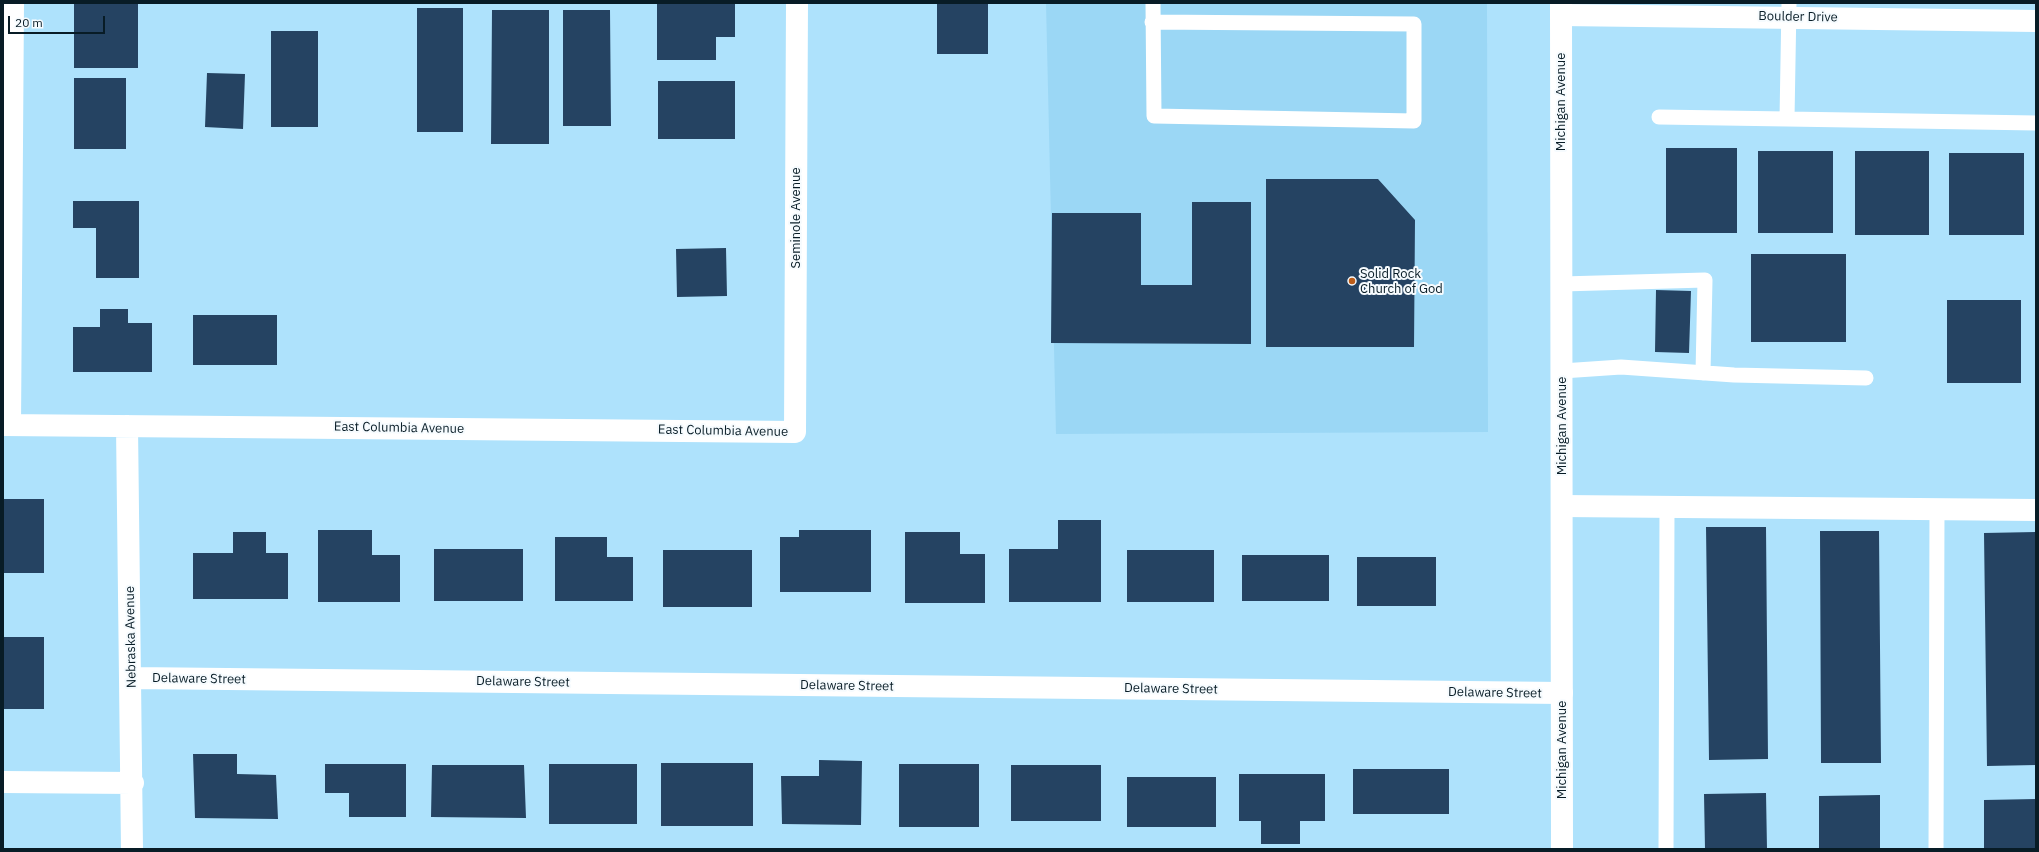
<!DOCTYPE html>
<html>
<head>
<meta charset="utf-8">
<style>
  body { margin:0 }
  #map { position:relative; width:2039px; height:852px; overflow:hidden; background:#aee2fc; font-family:"IBM Plex Sans",sans-serif }
  canvas { display:block }
  .frame { position:absolute; inset:0; border:4px solid #081c26; pointer-events:none }
  .scale { position:absolute; left:8px; top:16px; width:97px; height:18px; box-sizing:border-box; border:2px solid #081c26; border-top:0; padding-left:5px; font-size:12px; line-height:14px; white-space:nowrap; color:#081c26; -webkit-text-stroke:3px #f6fbfe; paint-order:stroke }
</style>
</head>
<body>
<div id="map">
<canvas width="2039" height="852"></canvas>
<div class="frame"></div>
<div class="scale">20 m</div>
</div>
<script>
const ctx = document.querySelector('canvas').getContext('2d');
ctx.lineJoin = 'round';
function paint(path, color) { ctx.fillStyle = color; ctx.fill(path, 'evenodd'); }
function stroke(path, color, width, dash) { ctx.strokeStyle = color; ctx.lineWidth = width; ctx.lineCap = dash ? 'butt' : 'round'; ctx.setLineDash(dash || []); ctx.stroke(path); }
function write(font, color, halo, rows, align = 'center') {
  ctx.font = font + ' "IBM Plex Sans",sans-serif'; ctx.lineWidth = 4; ctx.setLineDash([]); ctx.textBaseline = 'middle'; ctx.strokeStyle = halo; ctx.fillStyle = color; for (const [text, x, y, turn = 0] of rows) {
    ctx.save(); ctx.translate(x, y); ctx.rotate((+turn || 0) * Math.PI / 180); ctx.textAlign = isNaN(turn) ? turn : align; if (halo) ctx.strokeText(text, 0, 0); ctx.fillText(text, 0, 0); ctx.restore();
  }
}
paint(new Path2D(`
  M1046,3H1487L1488,432L1056,434Z`), '#9bd7f5');
paint(new Path2D(`
  M74,3H138V68H74Z
  M657,3H735V37H716V60H657Z
  M937,3H988V54H937Z
  M417,8H463V132H417Z
  M492,10H549V144H491Z
  M563,10H610L611,126H563Z
  M271,31H318V127H271Z
  M207,73L245,74L243,129L205,127Z
  M74,78H126V149H74Z
  M658,81H735V139H658Z
  M1666,148H1737V233H1666Z
  M1758,151H1833V233H1758Z
  M1855,151H1929V235H1855Z
  M1949,153H2024V235H1949Z
  M1266,179H1378L1415,220L1414,347H1266Z
  M73,201H139V278H96V228H73Z
  M1192,202H1251V344L1051,343L1052,213H1141V285H1192Z
  M726,248L727,296L677,297L676,249Z
  M1751,254H1846V342H1751Z
  M1656,290L1691,291L1689,353L1655,352Z
  M1947,300H2021V383H1947Z
  M100,309H128V323H152V372H73V327H100Z
  M193,315H277V365H193Z
  M3,499H44V573H3Z
  M1058,520H1101V602H1009V549H1058Z
  M1706,527H1766L1768,759L1709,760Z
  M318,530H372V555H400V602H318Z
  M799,530H871V592H780V537H799Z
  M1820,531H1879L1881,763H1821Z
  M233,532H266V553H288V599H193V553H233Z
  M905,532H960V554H985V603H905Z
  M2036,532V765L1987,766L1984,533Z
  M555,537H607V557H633V601H555Z
  M434,549H523V601H434Z
  M663,550H752V607H663Z
  M1127,550H1214V602H1127Z
  M1242,555H1329V601H1242Z
  M1357,557H1436V606H1357Z
  M3,637H44V709H3Z
  M193,754H237V774L276,775L278,819L195,818Z
  M819,760L862,761L861,825L782,824L781,776H819Z
  M661,763H753V826H661Z
  M325,764H406V817H349V793H325Z
  M549,764H637V824H549Z
  M899,764H979V827H899Z
  M432,765H524L526,818L431,817Z
  M1011,765H1101V821H1011Z
  M1353,769H1449V814H1353Z
  M1239,774H1325V821H1300V844H1261V821H1239Z
  M1127,777H1216V827H1127Z
  M1766,793L1767,849H1705L1704,794Z
  M1880,795V849H1819V796Z
  M2036,799V849H1984V800Z`), '#254362');
stroke(new Path2D(`
  M1789,3L1787,119L2036,123
  M1152,22L1414,24V121L1154,116L1153,3
  M1659,117L1787,119
  M1562,284L1705,280L1703,373
  M1562,371L1621,367L1734,375L1866,378
  M1666,849L1667,507
  M1936,849L1937,509`), '#fff', 15);
stroke(new Path2D(`
  M1561,15L2036,21
  M3,425L795,432L797,3
  M10,425L13,3
  M127,426L132,849
  M1562,506L2036,510
  M132,678L1562,693
  M3,782L133,783`), '#fff', 22);
stroke(new Path2D(`
  M1561,3L1562,849`), '#fff', 22);
for (const [x, y, r, color] of [
  [1352,281,4,"#bd5d18"]
]) { const dot = new Path2D(); dot.arc(x, y, r, 0, 2 * Math.PI); ctx.fillStyle = color; ctx.fill(dot); stroke(dot, '#f6fbfe', 1.5); }
write('13px', '#081c26', '#f6fbfe', [
  ["Boulder Drive",1798,17,1],
  ["Michigan Avenue",1561,102,-90],
  ["Seminole Avenue",796,218,-90],
  ["Michigan Avenue",1562,426,-90],
  ["East Columbia Avenue",399,428,1],
  ["East Columbia Avenue",723,431,1],
  ["Nebraska Avenue",131,637,-91],
  ["Delaware Street",199,679,1],
  ["Delaware Street",523,682,1],
  ["Delaware Street",847,686,1],
  ["Delaware Street",1171,689,1],
  ["Delaware Street",1495,693,1],
  ["Michigan Avenue",1562,750,-90]
]);
write('13px', '#081c26', '#f6fbfe', [
  ["Solid Rock",1360,274],
  ["Church of God",1360,289]
], 'left');
</script>
</body>
</html>
